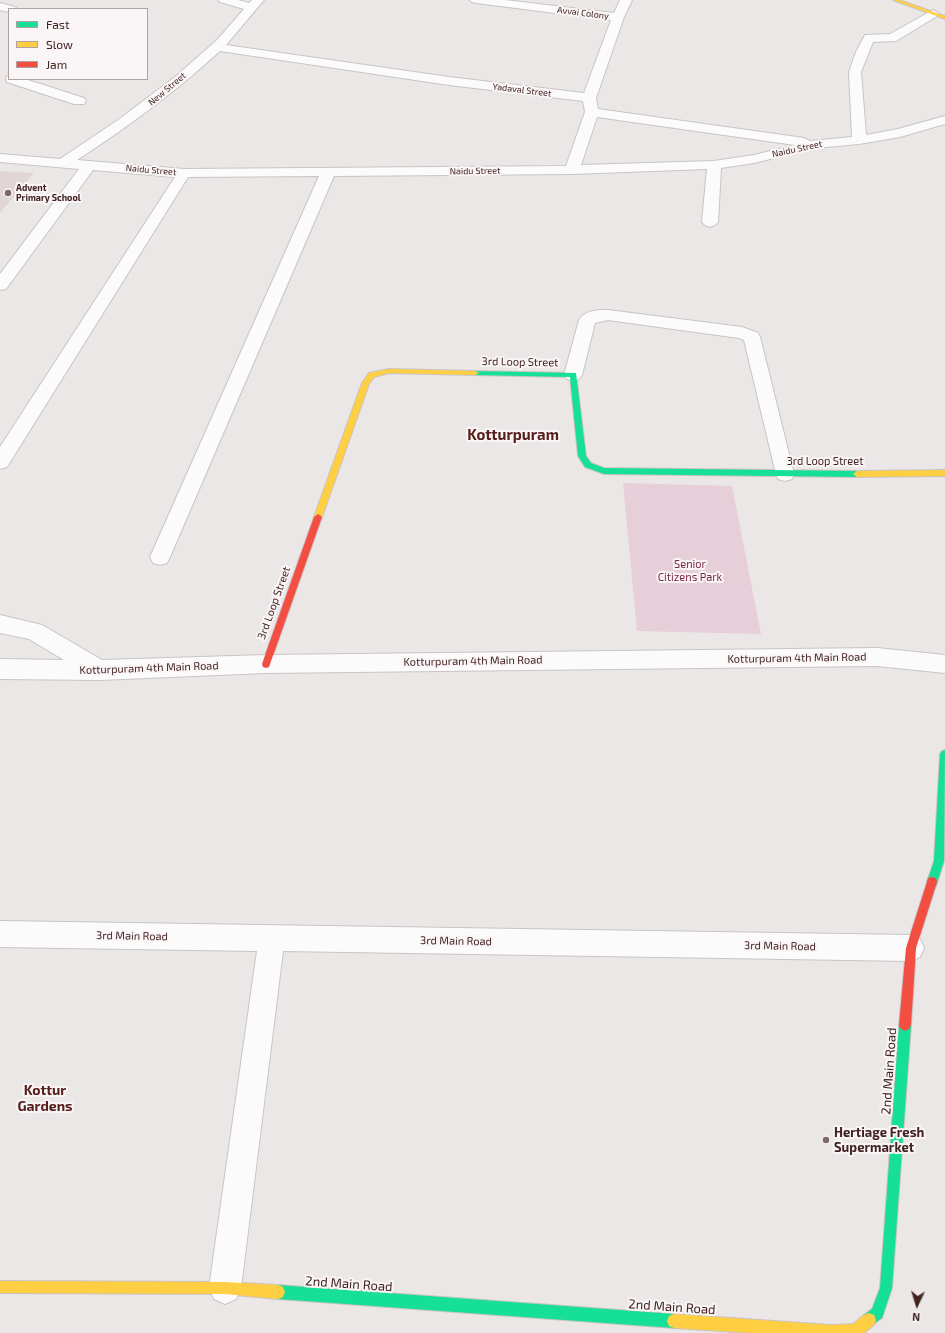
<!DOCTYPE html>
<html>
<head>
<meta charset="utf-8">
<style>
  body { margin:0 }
  #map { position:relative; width:945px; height:1333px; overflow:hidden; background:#ece7e7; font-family:"Exo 2",sans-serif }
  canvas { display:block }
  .legend { position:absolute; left:8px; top:8px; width:140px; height:72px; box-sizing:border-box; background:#faf5f6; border:1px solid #b0a1a1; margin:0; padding:5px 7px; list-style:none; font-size:12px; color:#422322 }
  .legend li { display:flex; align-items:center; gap:8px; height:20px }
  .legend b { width:20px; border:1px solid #b0a1a1 }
  .north { position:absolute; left:897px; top:1285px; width:40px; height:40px; -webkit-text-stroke:3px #faf5f6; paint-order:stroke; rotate:184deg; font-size:11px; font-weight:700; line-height:16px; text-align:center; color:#422322 }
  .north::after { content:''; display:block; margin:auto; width:14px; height:18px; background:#422322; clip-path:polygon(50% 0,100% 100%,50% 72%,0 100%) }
</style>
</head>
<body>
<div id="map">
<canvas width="945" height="1333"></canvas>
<ul class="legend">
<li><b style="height:5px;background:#16e098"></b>Fast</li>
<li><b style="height:5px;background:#ffcf43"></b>Slow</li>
<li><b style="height:5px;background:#f24e42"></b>Jam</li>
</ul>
<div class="north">N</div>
</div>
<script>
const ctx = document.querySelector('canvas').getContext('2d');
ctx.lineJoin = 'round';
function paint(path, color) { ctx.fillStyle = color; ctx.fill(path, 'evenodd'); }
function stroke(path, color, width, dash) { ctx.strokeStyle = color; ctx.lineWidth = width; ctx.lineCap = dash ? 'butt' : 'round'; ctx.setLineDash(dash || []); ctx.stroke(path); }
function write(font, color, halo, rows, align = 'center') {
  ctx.font = font + ' "Exo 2",sans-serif'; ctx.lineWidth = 4; ctx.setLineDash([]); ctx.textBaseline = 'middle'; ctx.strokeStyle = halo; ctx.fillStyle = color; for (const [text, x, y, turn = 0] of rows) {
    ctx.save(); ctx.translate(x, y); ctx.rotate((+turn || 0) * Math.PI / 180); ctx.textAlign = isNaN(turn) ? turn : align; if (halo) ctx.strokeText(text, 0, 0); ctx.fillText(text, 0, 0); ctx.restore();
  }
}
paint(new Path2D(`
  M0,171L34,173L0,213Z`), '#e0d6d6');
paint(new Path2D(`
  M623,483L732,486L761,634L637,631Z`), '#e6cfd8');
const street = new Path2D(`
  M218,0H238L249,3L252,0H264L226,45L449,77L584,93L611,20L476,3L472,2L470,0H505L614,13L620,0H632L624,17L596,98L598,109L804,138L810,141L852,137L849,72L856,52L865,35L890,34L933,10L937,12L939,14L937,16L896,41L873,42L861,72L866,135L898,129L945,116V124L900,137L859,144L815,148L754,163L721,168L718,222L715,225L710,227L705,225L702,222L707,169L572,174L334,176L170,557L167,563L160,565L153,563L150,557L319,176L188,177L7,467L0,469V447L175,177L93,170L6,289L0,290V274L79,169L0,162V154L60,159L118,120L175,77L217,40L244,9L220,2ZM220,51L449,85L583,101L585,112L566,166L184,169L77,160C128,127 175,92 220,51ZM597,117L795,145L754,155L714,161L581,165Z
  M0,3L15,7L17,9H9V12L0,10Z
  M7,76H9V79H25L84,98L86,101L84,104H74L7,82L6,79Z
  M608,310L742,327L758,333L760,337L794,474L792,479L785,481L778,479L776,474L744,340L739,338L608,320L595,323L582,375L579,379L573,381L567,379L564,375L579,320C585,310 598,310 608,310Z
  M0,615L42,625L102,660L266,655L877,648L945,655V673L877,666L266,673L100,680L0,679V659L64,660L29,639L0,633Z
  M0,921L911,935L920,939L924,948L920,957L911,961L283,951L241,1288L236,1299L225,1304L214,1299L209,1288L257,951L0,947Z`);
const fast = new Path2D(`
  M472,371L576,373L586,456L591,463L604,468L857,471L861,474L857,477L604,474L585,467L578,456L570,377L475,375L471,373Z
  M945,750L944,861L936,886L932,887L928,886L927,882L934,861L940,754L942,751Z
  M905,1019L909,1021L911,1025L892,1288L882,1318L869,1327L864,1325L862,1320L864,1315L872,1309L880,1288L899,1025L901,1021Z
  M278,1285L674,1314L679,1316L681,1321L679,1326L674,1328L278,1299L273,1297L271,1292L273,1287Z`);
const slow = new Path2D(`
  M893,0H899L945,16V19Z
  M389,369L475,371L479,373L475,375L389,373L374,377L369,384L322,517L318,520L315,519L314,517L362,383L369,373Z
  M945,470V476L857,477L853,474L857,471Z
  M0,1281L225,1282L278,1285L283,1287L285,1292L283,1297L278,1299L225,1294L0,1293Z
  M869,1313L874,1315L876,1320L874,1325L864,1333H751L674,1328L669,1326L667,1321L669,1316L674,1314L831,1325L853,1324L864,1315Z`);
const jam = new Path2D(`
  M318,514L322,517L270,664L269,667L266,668L263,667L262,664L314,517Z
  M932,877L936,878L937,882L916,948L911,1025L909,1029L905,1031L901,1029L899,1025L906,948L927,882L928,878Z`);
stroke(street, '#c9c4c4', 2);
stroke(fast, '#cbc3c4', 2);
stroke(slow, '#cbc3c4', 2);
stroke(jam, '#cbc3c4', 2);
paint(street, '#fcfbfb');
paint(fast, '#16e098');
paint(slow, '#ffcf43');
paint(jam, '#f24e42');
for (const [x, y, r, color] of [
  [8,193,4,"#7e6867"],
  [826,1140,4,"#7e6867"]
]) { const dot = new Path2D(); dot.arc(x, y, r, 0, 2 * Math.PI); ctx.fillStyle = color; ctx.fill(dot); stroke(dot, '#faf5f6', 1.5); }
write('9px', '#422322', '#faf5f6', [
  ["Avvai Colony",583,13,7],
  ["New Street",167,89,-40],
  ["Yadaval Street",522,90,7],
  ["Naidu Street",797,149,-12],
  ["Naidu Street",151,170,5],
  ["Naidu Street",475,171,-1]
]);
write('bold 9px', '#422322', '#faf5f6', [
  ["Advent",16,188],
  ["Primary School",16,198]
], 'left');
write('11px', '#422322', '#faf5f6', [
  ["3rd Loop Street",520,362,1],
  ["3rd Loop Street",825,461],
  ["3rd Loop Street",274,603,-70],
  ["Kotturpuram 4th Main Road",797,658,-1],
  ["Kotturpuram 4th Main Road",473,661,-1],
  ["Kotturpuram 4th Main Road",149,668,-2],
  ["3rd Main Road",132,936,1],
  ["3rd Main Road",456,941,1],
  ["3rd Main Road",780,946,1]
]);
write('11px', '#7c2841', '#faf5f6', [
  ["Senior",690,564],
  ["Citizens Park",690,577]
]);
write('13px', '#422322', '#faf5f6', [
  ["2nd Main Road",889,1071,-86],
  ["2nd Main Road",349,1284,4],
  ["2nd Main Road",672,1307,4]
]);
write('bold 13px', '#422322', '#faf5f6', [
  ["Hertiage Fresh",834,1133],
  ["Supermarket",834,1148]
], 'left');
write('bold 14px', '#56201c', '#faf5f6', [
  ["Kottur",45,1090],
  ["Gardens",45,1106]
]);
write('bold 15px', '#56201c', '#faf5f6', [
  ["Kotturpuram",513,435]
]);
</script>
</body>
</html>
